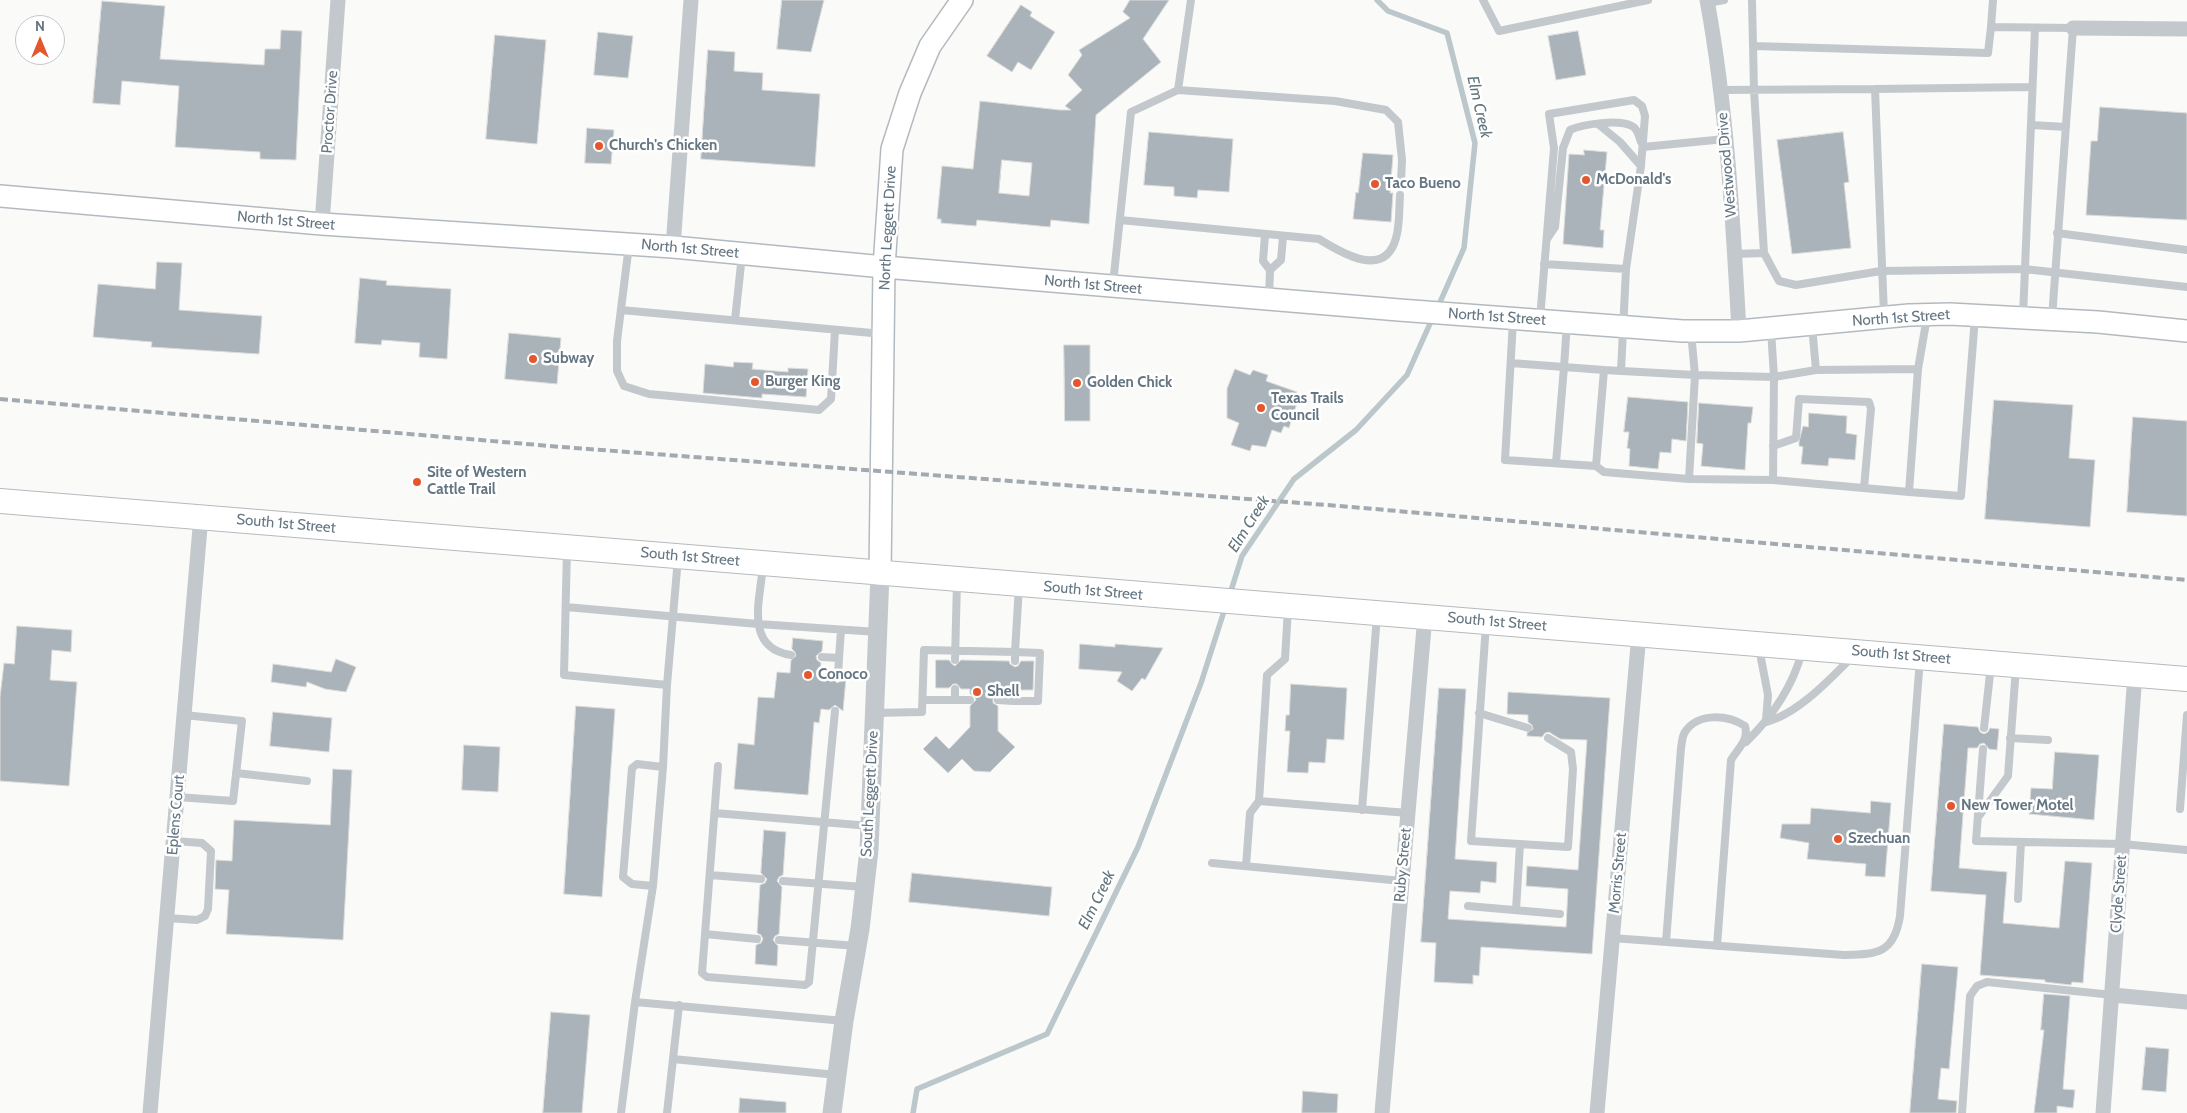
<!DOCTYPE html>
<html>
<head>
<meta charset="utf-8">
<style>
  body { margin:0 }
  #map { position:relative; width:2187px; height:1113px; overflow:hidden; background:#fafaf8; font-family:Cabin,sans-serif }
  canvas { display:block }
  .north { position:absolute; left:15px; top:15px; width:50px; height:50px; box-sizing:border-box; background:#fff; border:1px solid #c1c8cd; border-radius:50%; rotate:0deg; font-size:14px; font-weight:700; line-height:20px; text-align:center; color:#657683 }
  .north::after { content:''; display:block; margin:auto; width:18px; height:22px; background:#e4572e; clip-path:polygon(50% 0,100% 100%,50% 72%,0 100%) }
</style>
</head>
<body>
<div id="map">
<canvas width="2187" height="1113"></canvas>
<div class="north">N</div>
</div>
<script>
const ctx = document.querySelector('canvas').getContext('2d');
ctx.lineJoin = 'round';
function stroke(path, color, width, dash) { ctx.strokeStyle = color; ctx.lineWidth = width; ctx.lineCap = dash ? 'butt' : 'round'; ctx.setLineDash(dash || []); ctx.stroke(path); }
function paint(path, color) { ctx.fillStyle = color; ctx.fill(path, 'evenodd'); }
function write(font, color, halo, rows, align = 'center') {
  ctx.font = font + ' Cabin,sans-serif'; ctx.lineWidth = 5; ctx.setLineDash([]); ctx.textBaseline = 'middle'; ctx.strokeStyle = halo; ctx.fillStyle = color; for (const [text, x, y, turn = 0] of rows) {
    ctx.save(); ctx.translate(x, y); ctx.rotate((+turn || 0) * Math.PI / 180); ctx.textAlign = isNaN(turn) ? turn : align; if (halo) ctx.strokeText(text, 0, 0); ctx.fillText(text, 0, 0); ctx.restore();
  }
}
stroke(new Path2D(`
  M1377,0L1388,11L1447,33L1475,143L1464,248L1437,309
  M1229,597L1242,556L1294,479L1356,430L1407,375L1433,317
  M913,1113L917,1089L1047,1034L1138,847L1201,683L1226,605`), '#bbc7cb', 5.5);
const building = new Path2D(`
  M782,0H824L811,52L777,49Z
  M1130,0H1169L1143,39L1161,62L1096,115L1089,224L1051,220L1050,227L977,220L976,226L941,223V219H937L942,166L973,169L980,101L1060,110H1071L1065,106L1082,90L1068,75L1082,55L1079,50L1130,18L1123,12ZM1002,160L1032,163L1029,196L999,193Z
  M102,1L165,6L160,59L264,65L265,49H280L281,30L302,31L296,160L260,159V152L175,147L179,86L122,81L120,105L93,103Z
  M1021,5L1032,12L1030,16L1055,32L1031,70L1018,62L1012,72L987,56Z
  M1578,31L1586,75L1556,80L1548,36Z
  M598,32L633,36L628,78L594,75Z
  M495,35L546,40L537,144L486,139Z
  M708,50L735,52L734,71L763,73L762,90L820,94L815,167L701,159Z
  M2100,107L2187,113V220L2086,215L2091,141H2097Z
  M587,128L614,130L611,164L585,163Z
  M1149,132L1233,139L1229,192L1198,190L1197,198L1174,196V187L1144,185Z
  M1843,132L1849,182L1844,183L1851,248L1792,254L1777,140Z
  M1584,150L1607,152L1600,230H1604L1603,248L1563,244L1569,154L1584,155Z
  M1363,153L1393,155L1390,193H1393L1391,222L1353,219L1356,192L1358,193Z
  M157,262L182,263L179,310L262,316L259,354L151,347L152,342L93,337L98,284L155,289Z
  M360,278L387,281L386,285L451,289L447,359L419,357L420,343L382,340L381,345L355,343Z
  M509,333L561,338L557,384L505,379Z
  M1064,345H1090V421H1065Z
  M734,362L753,363L752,369L788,372V368L808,369L806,397L762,394V398L703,393L705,364L733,367Z
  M1235,369L1250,375L1253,370L1268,375L1266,381L1297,392L1299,397L1289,428L1284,426L1281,433L1272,430L1266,447L1252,445L1250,451L1231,445L1239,423L1227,418V389Z
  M1628,397L1688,402L1686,441L1672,439L1671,453L1660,452L1658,469L1629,466L1630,449L1627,448L1629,432H1624Z
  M1994,400L2073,405L2069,458L2095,460L2090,527L1985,519Z
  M1699,403L1753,407L1751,423H1748L1745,470L1701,466L1703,444L1697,443Z
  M1809,413L1847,416L1846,433L1857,435L1855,460L1829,458L1828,466L1801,464L1803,447L1799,446V442L1803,426L1808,427Z
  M2133,417L2187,421V516L2127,512Z
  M17,626L72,630L71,652L52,650L50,680L77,682L69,786L0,781V697L4,663L14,664Z
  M793,638L823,641L822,651L816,656L817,660L821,663L820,676L832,677L837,683L846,678L843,711L835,705L829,710L821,709L819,723L814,722L808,795L734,789L738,743L754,745L758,697L774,698L777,672L790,673L791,660L796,656L795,652L792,649Z
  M1080,644L1115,647V644L1163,648L1145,680L1142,678L1132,691L1117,681L1122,672L1079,669Z
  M336,659L356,667L346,692L325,689L307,682L306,687L271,682L273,664L331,672Z
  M936,660H949L952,664L955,666L961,660L1009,661L1010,664L1015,667L1018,666L1021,661H1034L1033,690H1020L1017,685H1012L1008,690H998V694L993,697V703L998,706V731L1015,747L990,772L974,771L962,759L948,773L923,749L936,736L949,749L970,727V706L976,700L975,697L970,694V689H961L957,684H953L949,688H936Z
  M1291,684L1347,688L1344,740L1327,739L1325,763L1309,762L1308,773L1287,772L1290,731H1285L1286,715H1289Z
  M1439,688L1466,689L1455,859L1497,862L1496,883L1481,881L1480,893L1450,891L1448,919L1566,927L1568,889L1526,886L1527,866L1578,870L1587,740L1560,739L1549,732L1545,733L1542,737L1527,736V733L1533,729L1532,725L1528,722V715L1507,714L1508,692L1610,698L1592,954L1481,947L1479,976L1473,975V984L1434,982L1436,943L1421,942Z
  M576,706L615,709L602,897L564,894Z
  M273,712L332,718L329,752L270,746Z
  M1944,724L1978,727L1980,732L1984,734L1988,732L1990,728L1999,729L1997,750L1989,749L1984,743L1980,744L1977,748H1968L1959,868L2007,872L2003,923L2059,928L2065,861L2092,863L2083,983L2072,982L2071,985L2045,982V980L1980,975L1986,895L1931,891Z
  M464,745L500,747L498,792L462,790Z
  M2055,752L2099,755L2094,820L2029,814L2031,788L2052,789Z
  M333,769L352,770L343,940L226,934L229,890L215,889L216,860L232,861L234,820L330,825Z
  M1871,801L1891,803L1885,877L1865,876L1866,864L1807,859L1809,843L1780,838L1782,824H1810L1811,808L1870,813Z
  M764,830L786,832L783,875L779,877L777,881L782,887L779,934L775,936L773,940L778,946L777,966L755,964L756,945L761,943L763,939L761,935L757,933L760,885L765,883L767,879L761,873Z
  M912,873L1052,887L1049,916L909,902Z
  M1922,964L1958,967L1949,1069L1941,1068L1938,1099L1957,1101L1956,1113H1910Z
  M2044,994L2070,996L2063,1089L2075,1090L2073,1108L2057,1106V1113H2034L2044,1030H2041Z
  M551,1012L590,1015L582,1113H543Z
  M2146,1047L2169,1049L2166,1092L2142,1090Z
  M1303,1091L1338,1094L1337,1113H1302Z
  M740,1098L786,1102V1113H739Z`);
paint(building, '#aab3b9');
stroke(building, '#dcdcda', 1);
const secondary = new Path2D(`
  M0,196L322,224L673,247L884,267L1399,310L1683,331H1739L1909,315L1950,314L2098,322L2187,331
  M880,574L884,267L892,149L910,93L930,46L962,0`);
const primary = new Path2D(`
  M0,501L2187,679`);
stroke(secondary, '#b3babf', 24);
stroke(primary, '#b5babe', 26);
stroke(new Path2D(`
  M1483,0L1499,31L1648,0
  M1993,0L1991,27L2073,28L2052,318
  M1708,3L1724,0
  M1754,46L1988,53L1991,27
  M1875,89L2032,87
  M1178,90L1191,0
  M1720,90L1875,89L1884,315
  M1598,124L1620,142L1641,166
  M2031,125L2066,127
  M1643,147L1725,139
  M1120,220L1319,239C1343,254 1385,279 1396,238C1400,225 1399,208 1400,195
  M2057,233L2187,250
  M1265,235L1263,261L1270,270L1269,298
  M1547,239L1555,227L1563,148L1570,130C1583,124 1619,119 1632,126C1638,129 1639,137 1641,142
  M629,245L617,341V371L624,386L649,394L819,410L831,399L835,330
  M1764,253L1779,281L1796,285L1881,271L2024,269L2187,287
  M1734,254L1764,253L1754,90L1752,0
  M1544,264L1626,269
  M1270,270L1281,260L1283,237
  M1113,284L1131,112L1178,90L1335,101L1386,110L1398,122L1402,160L1401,182
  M621,310L883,334
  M2023,316L2035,28
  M1540,319L1554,148L1549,114L1634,100L1642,106L1645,116L1641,166L1626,269L1621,371
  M735,320L742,255
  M1513,321L1505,460L1596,466L1604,370L1564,367L1567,323
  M1511,363L1564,367L1556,463
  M1604,370L1695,375L1691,332
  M1816,370L1918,369L1927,317
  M1773,446L1796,438L1799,399L1869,402L1871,409L1864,488
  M1596,466L1604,472L1689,479L1695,375L1774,377L1771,330
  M1689,479L1773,480L1774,377L1816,370L1812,326
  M1773,480L1909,492L1918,369
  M1909,492L1961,496L1975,317
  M567,549L564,675L667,685
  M678,558L667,685L663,767L653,886L635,1002L844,1021
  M763,566C760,600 744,648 791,655
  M566,607L758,624L878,632
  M1288,609L1285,659L1267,675L1259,801L1408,813
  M1486,624L1471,841L1568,847L1573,769L1571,752L1548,738
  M1759,648L1768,695L1766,720
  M822,657L839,658L841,630
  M955,660L957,582
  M838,677L839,658
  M955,689V700
  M923,700H970
  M998,700L1013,701L1014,690
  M1013,701H1038L1040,653L1015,652V661
  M874,713L922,712L924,650L1015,652L1019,586
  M1479,713L1528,728
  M1766,722C1798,714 1830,679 1853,656
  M1984,728L1991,665
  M2010,738L2048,740
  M1746,742C1773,716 1792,688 1802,652
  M1983,749L1976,841L2122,844L2187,850
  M718,766L702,973L707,977L805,985L809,982L835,711
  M236,773L307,781
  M177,797L233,801L242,721L184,715
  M2180,809L2187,715
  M1362,810L1377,615
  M715,813L870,826
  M1979,816L2008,776L2016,667
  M1212,863L1402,881
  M1246,866L1250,813L1259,801
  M710,875L761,879
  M783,881L864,887
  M653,886L632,884L623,877L632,768L637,764L663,767
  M2018,899L2021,842
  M1468,906L1560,914
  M1516,910L1520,844
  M167,918L197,920L205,916L208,909L211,851L202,843L174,841
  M705,934L757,939
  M1612,938L1844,955C1877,954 1894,954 1900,916L1920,659
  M779,940L857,946
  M1666,942L1681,748C1682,743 1682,736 1685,732C1698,712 1728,715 1745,726C1749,741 1738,748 1731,760L1717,946
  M673,1059L837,1075
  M621,1113L635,1002
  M667,1113L679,1005
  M1962,1113L1970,996L1977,986L1987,982L2113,995`), '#c3c8cc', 8);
stroke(new Path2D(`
  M1707,0C1727,109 1733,221 1739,331
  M2073,28L2187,29
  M322,224L338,0
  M673,247L691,0
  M2113,995L2187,1002
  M150,1113L201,516
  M1382,1113L1425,616
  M1597,1113L1639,634
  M2103,1113L2135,674`), '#c3c8cc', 15);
stroke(new Path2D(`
  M832,1113L844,1021L860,929L869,850L880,574`), '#c3c8cc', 19);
stroke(secondary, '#fff', 21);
stroke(primary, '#fff', 24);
stroke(new Path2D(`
  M0,399L562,447L1340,506L2187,580`), '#a2aab0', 4, [8, 4]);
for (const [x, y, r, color] of [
  [599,146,5,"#e4572e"],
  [1586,180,5,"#e4572e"],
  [1375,184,5,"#e4572e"],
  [533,359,5,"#e4572e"],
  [755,382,5,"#e4572e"],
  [1077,383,5,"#e4572e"],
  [1261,408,5,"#e4572e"],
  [417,482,5,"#e4572e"],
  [808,675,5,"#e4572e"],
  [977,692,5,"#e4572e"],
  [1951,806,5,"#e4572e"],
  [1838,839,5,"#e4572e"]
]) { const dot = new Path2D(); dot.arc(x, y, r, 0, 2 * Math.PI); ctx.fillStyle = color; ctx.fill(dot); stroke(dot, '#fff', 2); }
write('15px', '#657683', '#fff', [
  ["Proctor Drive",330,112,-86],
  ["Westwood Drive",1727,165,-95],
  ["North 1st Street",286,221,5],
  ["North Leggett Drive",888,228,-87],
  ["North 1st Street",690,249,5],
  ["North 1st Street",1093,285,5],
  ["North 1st Street",1497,317,4],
  ["North 1st Street",1901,318,-4],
  ["South 1st Street",286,524,5],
  ["South 1st Street",690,557,5],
  ["South 1st Street",1093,591,5],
  ["South 1st Street",1497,622,5],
  ["South 1st Street",1901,655,5],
  ["South Leggett Drive",870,794,-87],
  ["Eplens Court",176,815,-85],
  ["Ruby Street",1403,865,-85],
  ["Morris Street",1618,873,-85],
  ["Clyde Street",2119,894,-86]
]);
write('bold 15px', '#657683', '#fff', [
  ["Church's Chicken",609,146],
  ["McDonald's",1596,180],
  ["Taco Bueno",1385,184],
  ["Subway",543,359],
  ["Burger King",765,382],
  ["Golden Chick",1087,383],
  ["Texas Trails",1271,399],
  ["Council",1271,416],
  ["Site of Western",427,473],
  ["Cattle Trail",427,490],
  ["Conoco",818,675],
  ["Shell",987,692],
  ["New Tower Motel",1961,806],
  ["Szechuan",1848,839]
], 'left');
write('italic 16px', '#60757c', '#fff', [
  ["Elm Creek",1479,107,77],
  ["Elm Creek",1249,524,-58],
  ["Elm Creek",1097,900,-64]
]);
</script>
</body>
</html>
